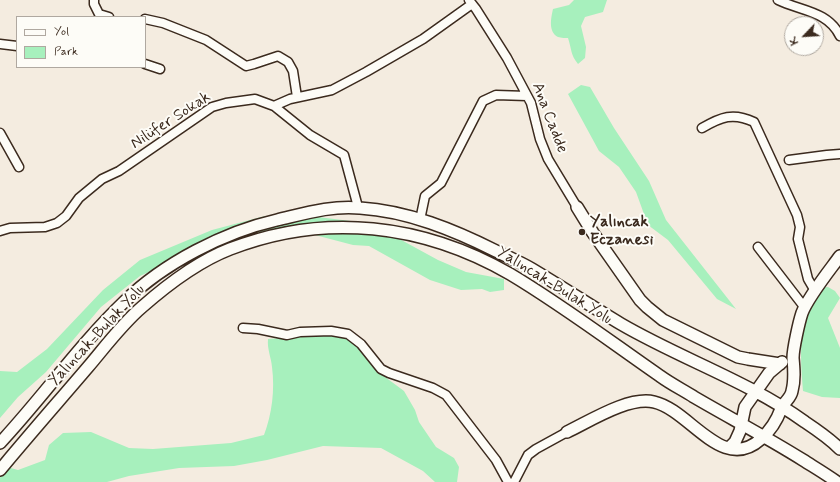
<!DOCTYPE html>
<html>
<head>
<meta charset="utf-8">
<style>
  body { margin:0 }
  #map { position:relative; width:840px; height:482px; overflow:hidden; background:#f4ece0; font-family:Mynerve,sans-serif }
  canvas { display:block }
  .legend { position:absolute; left:16px; top:16px; width:130px; height:52px; box-sizing:border-box; background:#fdfcf7; border:1px solid #afa8a0; margin:0; padding:5px 7px; list-style:none; font-size:12px; color:#3b2a1e }
  .legend li { display:flex; align-items:center; gap:8px; height:20px }
  .legend b { width:20px; border:1px solid #afa8a0 }
  .north { position:absolute; left:784px; top:16px; width:40px; height:40px; box-sizing:border-box; background:#fdfcf7; border:1px solid #afa8a0; border-radius:50%; rotate:245deg; font-size:11px; font-weight:700; line-height:16px; text-align:center; color:#3b2a1e }
  .north::after { content:''; display:block; margin:auto; width:14px; height:18px; background:#3b2a1e; clip-path:polygon(50% 0,100% 100%,50% 72%,0 100%) }
</style>
</head>
<body>
<div id="map">
<canvas width="840" height="482"></canvas>
<ul class="legend">
<li><b style="height:5px;background:#fdfcf7"></b>Yol</li>
<li><b style="height:11px;background:#a7f0bd"></b>Park</li>
</ul>
<div class="north">K</div>
</div>
<script>
const ctx = document.querySelector('canvas').getContext('2d');
ctx.lineJoin = 'round';
function paint(path, color) { ctx.fillStyle = color; ctx.fill(path, 'evenodd'); }
function stroke(path, color, width, dash) { ctx.strokeStyle = color; ctx.lineWidth = width; ctx.lineCap = dash ? 'butt' : 'round'; ctx.setLineDash(dash || []); ctx.stroke(path); }
function write(font, color, halo, rows, align = 'center') {
  ctx.font = font + ' Mynerve,sans-serif'; ctx.lineWidth = 4; ctx.setLineDash([]); ctx.textBaseline = 'middle'; ctx.strokeStyle = halo; ctx.fillStyle = color; for (const [text, x, y, turn = 0] of rows) {
    ctx.save(); ctx.translate(x, y); ctx.rotate((+turn || 0) * Math.PI / 180); ctx.textAlign = isNaN(turn) ? turn : align; if (halo) ctx.strokeText(text, 0, 0); ctx.fillText(text, 0, 0); ctx.restore();
  }
}
paint(new Path2D(`
  M574,0H607L603,12L585,17L581,26L586,47L585,58L578,64C570,54 572,50 568,38C566,38 561,38 558,37C548,32 551,18 553,9L569,5Z
  M581,85L590,87L614,128L649,181L666,220L736,309L717,299L668,240L648,225L636,192L619,167L599,151L568,94Z
  M301,215L359,222L394,236L438,260L466,272L504,279V290L490,292L482,289L461,290L430,280L369,246L353,245L315,235L264,232L241,242L211,252L177,259L140,276L101,307L46,372L18,397L0,418V371L17,372L47,349L103,290L140,260L212,230L265,216Z
  M828,287L835,291L840,298L828,318L840,348V398L822,397L803,391C801,368 799,342 805,319C808,309 815,298 819,288Z
  M331,334L347,338L359,349L377,371L404,391L415,410L419,422L436,447L454,458L459,467L457,482H435L423,471L381,448L323,446L267,460L234,466L179,468L129,476L107,482H0V465L18,470L45,460L49,445L63,433L91,432L129,448L153,449L231,443L264,435C272,414 275,390 272,367C271,357 267,349 268,339Z`), '#a7f0bd');
const street = new Path2D(`
  M94,0V4L99,14L109,17
  M469,0L476,9L507,58L531,103L540,139L548,159L577,207
  M778,0C801,11 828,11 840,36
  M145,19L163,23L206,40L246,66L254,64L278,56L288,62L293,71L297,97
  M0,44L17,46
  M145,64L160,69
  M274,106L310,135L344,155L358,207
  M702,128C721,117 733,112 754,122L797,215L800,227L798,239L808,279L815,291
  M0,133L19,167
  M789,160L827,155L840,154
  M420,220L425,196L441,183L483,101L496,95L527,96
  M0,231L10,228L45,227L57,223L66,216L79,198L102,179L119,171L212,107L226,103L255,99L274,106L290,99L332,90L366,72L423,39L472,4
  M758,247L805,308
  M243,328L258,329L287,335L300,332L331,331L348,334L361,344L381,369L389,373L433,388L446,395L496,460L508,482
  M514,482L528,455L536,449L567,432`);
const secondary = new Path2D(`
  M577,207L593,233L640,300L647,307L663,320L738,357L748,359L780,364
  M567,432C590,421 629,396 654,402C690,410 722,474 761,439C771,430 777,420 781,409C784,402 791,398 792,391C795,380 794,369 793,358C793,349 799,322 802,313C808,297 829,271 840,256
  M0,443C43,397 79,345 125,301C164,263 224,232 277,220C303,214 332,205 360,208C408,211 454,230 496,251C508,257 520,262 532,269C562,287 591,306 621,324C681,359 748,381 805,422C817,430 830,439 840,449
  M729,448L735,442L740,431L745,407L769,373L782,362
  M0,470C29,435 59,401 88,367C105,347 122,324 142,307C167,285 199,261 230,249C325,212 423,224 510,274C562,305 611,342 660,376C671,384 683,390 694,397C730,418 768,438 803,460C814,467 826,474 837,482`);
stroke(street, '#3b2a1e', 11);
stroke(secondary, '#3b2a1e', 14);
stroke(street, '#fdfcf7', 8);
stroke(secondary, '#fdfcf7', 11);
for (const [x, y, r, color] of [
  [582,232,4,"#3b2a1e"]
]) { const dot = new Path2D(); dot.arc(x, y, r, 0, 2 * Math.PI); ctx.fillStyle = color; ctx.fill(dot); stroke(dot, '#fdfcf7', 1.5); }
write('16px', '#3b2a1e', '#fdfcf7', [
  ["Ana Cadde",549,118,69],
  ["Nilüfer Sokak",171,121,-33],
  ["Yalıncak-Bulak Yolu",554,286,32],
  ["Yalıncak-Bulak Yolu",97,336,-47]
]);
write('bold 16px', '#3b2a1e', '#fdfcf7', [
  ["Yalıncak",590,223],
  ["Eczanesi",590,241]
], 'left');
</script>
</body>
</html>
